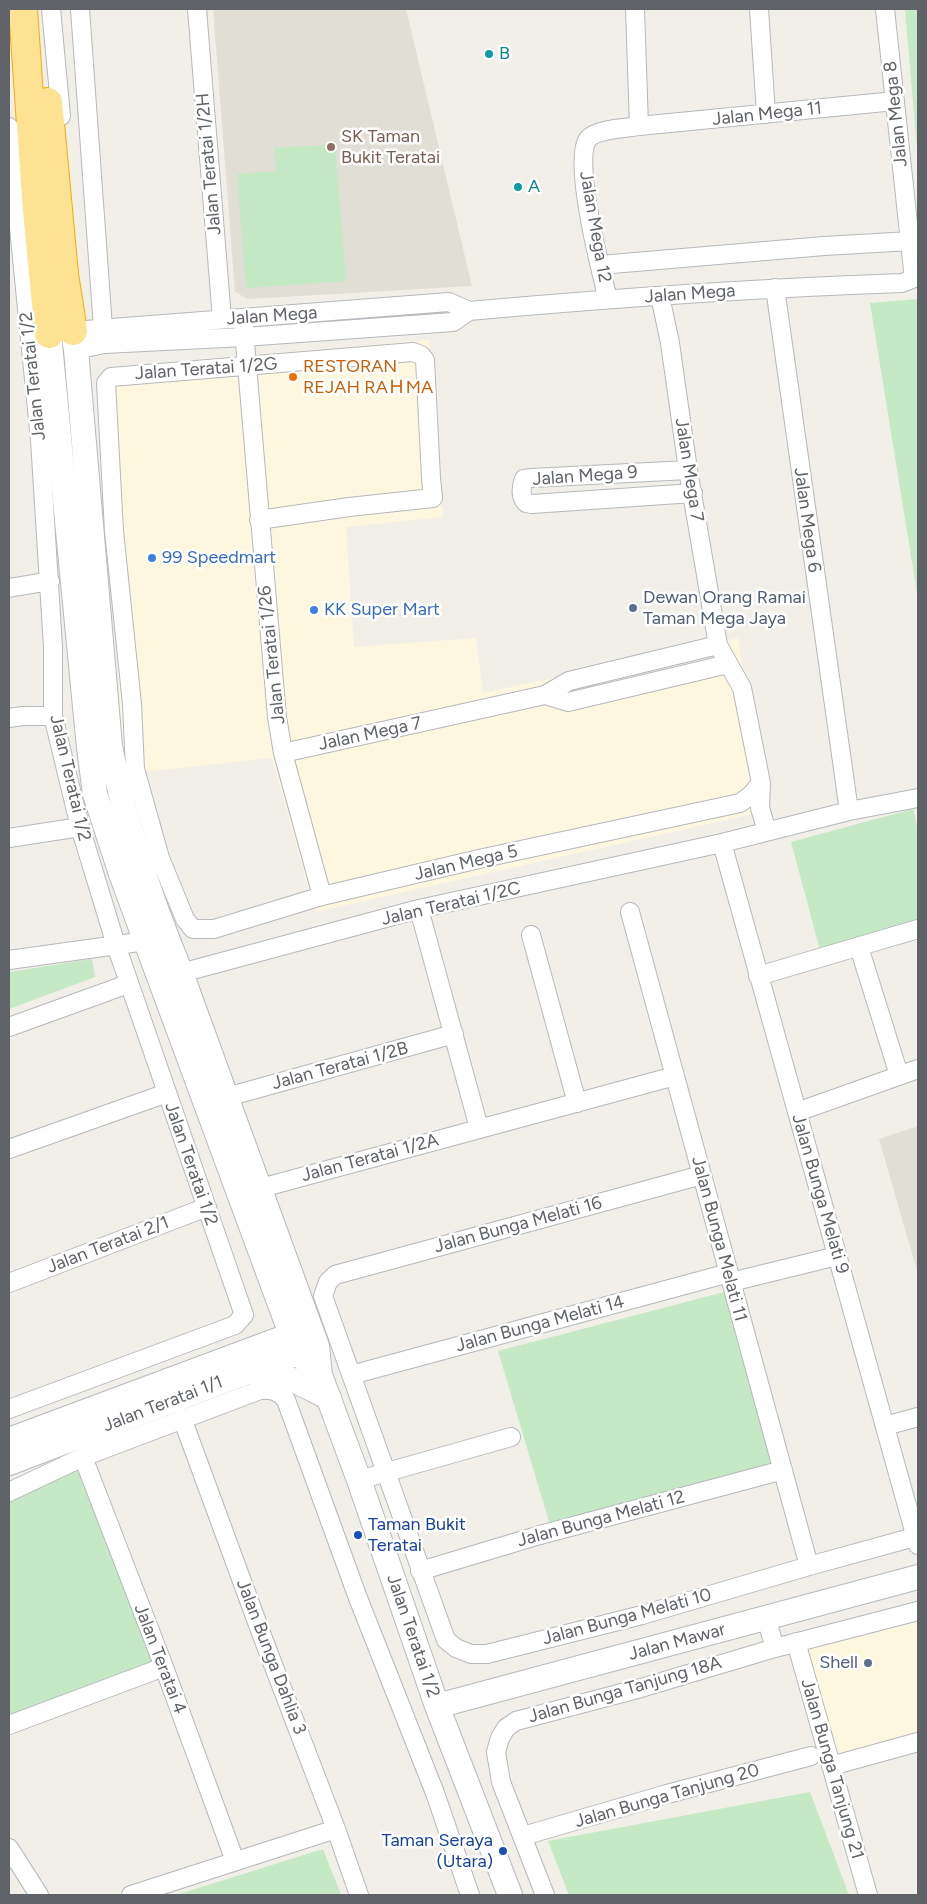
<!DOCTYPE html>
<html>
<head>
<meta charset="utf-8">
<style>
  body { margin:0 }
  #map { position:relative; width:927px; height:1904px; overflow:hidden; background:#f1efe8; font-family:Figtree,sans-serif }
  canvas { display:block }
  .frame { position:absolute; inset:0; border:10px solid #5f6368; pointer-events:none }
</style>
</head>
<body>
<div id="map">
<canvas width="927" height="1904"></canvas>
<div class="frame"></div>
</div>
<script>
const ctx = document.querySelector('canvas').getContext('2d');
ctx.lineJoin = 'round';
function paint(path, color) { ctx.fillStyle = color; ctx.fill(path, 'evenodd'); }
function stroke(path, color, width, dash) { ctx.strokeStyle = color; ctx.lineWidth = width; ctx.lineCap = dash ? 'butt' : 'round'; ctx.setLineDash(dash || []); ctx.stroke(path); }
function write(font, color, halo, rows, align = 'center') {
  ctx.font = font + ' Figtree,"Noto Sans SC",sans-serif'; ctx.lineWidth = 5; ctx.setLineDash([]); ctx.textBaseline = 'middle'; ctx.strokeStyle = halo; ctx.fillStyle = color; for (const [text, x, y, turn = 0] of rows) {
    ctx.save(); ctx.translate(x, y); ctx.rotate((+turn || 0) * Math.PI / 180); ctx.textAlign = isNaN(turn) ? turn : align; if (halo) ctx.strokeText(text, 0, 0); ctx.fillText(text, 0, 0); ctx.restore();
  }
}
paint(new Path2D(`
  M429,340L443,517L346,527L354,647L476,638L483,693L738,638L766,811L315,912L272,758L125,774L98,379L109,367Z
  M918,1616V1674L917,1675L918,1737L836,1760L802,1647Z`), '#fef7e0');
paint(new Path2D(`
  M213,9H406L472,286L248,299L235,292Z
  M918,1126V1274L879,1139Z`), '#e1ded6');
paint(new Path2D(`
  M905,9H918V161Z
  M335,144L346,281L246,288L237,174L276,171L274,148Z
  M918,299V599L870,303Z
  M913,809L918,830V923L820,950L791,842Z
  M92,959L95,977L9,1009V972Z
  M732,1290L775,1463L550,1525L498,1351Z
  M79,1466L156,1664L9,1719V1499Z
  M810,1792L849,1895H569L548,1841Z
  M323,1849L341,1895H176Z`), '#c5e8c5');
stroke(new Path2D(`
  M63,357L65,380`), '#aadaff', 4.5);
const street = new Path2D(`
  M51,9L61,116
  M80,9L103,328
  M197,9L222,319
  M635,9L639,126
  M759,9L766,114
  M9,127L40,440L53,647V716L80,827L116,945L244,1315L235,1325L9,1409
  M600,265L824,246L910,241
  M775,288L849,811
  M660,296L670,343L688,470L718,645L742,688L761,783L760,808L767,831
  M608,299C601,272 572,159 588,139C596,129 627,128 639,126L895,101
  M243,319L277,717L283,753L322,896
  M72,322L73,331L449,302L469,311C613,298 757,288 902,283L912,279L913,270L885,9
  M76,350L104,344L244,337L453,322L469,311
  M688,470L532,478L524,479C521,487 520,496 526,503L532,504L693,493
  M259,520L349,507L433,498L431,478L425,360L421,355L413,352L111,377L106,383L114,531L132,704L135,769L160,858L185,919L193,929H214L322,896L479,859L740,803L751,795L761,783
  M9,588L50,581
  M545,695L568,702L728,664
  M9,718L23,716H53
  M283,753L545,695L569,681L718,645
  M9,838L80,827
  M722,843L918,1545
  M419,909L479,1128
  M630,912L809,1566
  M531,935L577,1103
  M859,947L899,1075
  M9,960L146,941
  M181,973L419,909L722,843L849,811L918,798
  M758,976L918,929
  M9,1027L128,984
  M227,1097L454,1034
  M797,1112L918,1069
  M9,1149L167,1093
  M702,1175L335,1275L328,1282L323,1296L446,1640L456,1648L471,1654H487L642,1615L809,1566L918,1536
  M261,1188L675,1076
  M731,1282L837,1256
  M9,1283L207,1207
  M351,1375L729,1273
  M182,1418L261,1633L336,1829L359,1895
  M885,1426L918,1417
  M83,1457L164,1667L235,1861
  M359,1480L511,1437
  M9,1492L83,1457L260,1390C272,1389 279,1391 286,1400L358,1598L435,1793L470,1895
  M420,1571L540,1535L783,1470
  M766,1618L775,1648
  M796,1642L868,1895
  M9,1725L164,1667
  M831,1766L918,1742
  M523,1836L667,1794L811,1756
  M9,1848L39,1895
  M131,1895L336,1829
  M545,1895L501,1782L496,1752L500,1738L506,1728L516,1721L641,1688L775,1648L918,1611`);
const secondary = new Path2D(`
  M73,331L76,350L110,746C125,824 151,900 181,973L317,1346L320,1375L359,1480L437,1706L510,1895
  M49,334L89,748L95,794L121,874L298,1353L320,1375
  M251,1372C285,1373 300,1383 329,1398
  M9,1440L307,1329
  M9,1463L313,1347
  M437,1706L918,1577`);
const highway = new Path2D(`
  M23,9L37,211L49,334
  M48,102L64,274L73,331`);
stroke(street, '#b5b8bc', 20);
stroke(secondary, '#b6babf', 26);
stroke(highway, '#f9ab00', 30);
stroke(street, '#fff', 18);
stroke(secondary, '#fff', 24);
stroke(highway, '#fde293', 28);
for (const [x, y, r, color] of [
  [489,54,5,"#0f9aa8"],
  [331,147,5,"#8d6e63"],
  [518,187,5,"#0f9aa8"],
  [293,377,5,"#e8710a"],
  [152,558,5,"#3f7fe0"],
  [633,608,5,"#5c6f8a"],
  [314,610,5,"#3f7fe0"],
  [358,1535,5,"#1a4fb4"],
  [868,1663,5,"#5c6f8a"],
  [503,1851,5,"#1a4fb4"]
]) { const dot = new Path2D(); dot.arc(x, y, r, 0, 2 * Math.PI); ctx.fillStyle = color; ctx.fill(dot); stroke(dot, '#fff', 2); }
write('18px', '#0d838f', '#fff', [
  ["B",499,54],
  ["A",528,187]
], 'left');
write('18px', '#5f6368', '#fff', [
  ["Jalan Mega 11",767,114,-6],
  ["Jalan Mega 8",896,114,-96],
  ["Jalan Teratai 1/2H",209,164,-95],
  ["Jalan Mega 12",595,227,80],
  ["Jalan Mega",690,294,-4],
  ["Jalan Mega",272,316,-4],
  ["Jalan Teratai 1/2G",206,369,-4],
  ["Jalan Teratai 1/2",33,376,-96],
  ["Jalan Mega 7",689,470,81],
  ["Jalan Mega 9",585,476,-4],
  ["Jalan Mega 6",807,520,82],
  ["Jalan Teratai 1/26",272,655,-96],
  ["Jalan Mega 7",370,734,-12],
  ["Jalan Teratai 1/2",70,778,77],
  ["Jalan Mega 5",466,863,-13],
  ["Jalan Teratai 1/2C",451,904,-13],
  ["Jalan Teratai 1/2B",340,1066,-15],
  ["Jalan Teratai 1/2A",370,1158,-15],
  ["Jalan Teratai 1/2",191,1164,71],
  ["Jalan Bunga Melati 9",820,1194,74],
  ["Jalan Bunga Melati 16",518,1225,-15],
  ["Jalan Bunga Melati 11",719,1239,75],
  ["Jalan Teratai 2/1",108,1245,-21],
  ["Jalan Bunga Melati 14",540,1324,-15],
  ["Jalan Teratai 1/1",163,1404,-21],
  ["Jalan Bunga Melati 12",601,1519,-15],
  ["Jalan Bunga Melati 10",627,1617,-15],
  ["Jalan Teratai 1/2",413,1636,71],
  ["Jalan Mawar",677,1642,-15],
  ["Jalan Bunga Dahlia 3",271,1657,69],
  ["Jalan Teratai 4",160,1659,69],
  ["Jalan Bunga Tanjung 18A",625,1690,-16],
  ["Jalan Bunga Tanjung 21",832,1769,74],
  ["Jalan Bunga Tanjung 20",667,1796,-16]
]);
write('18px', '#785e54', '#fff', [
  ["SK Taman",341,137],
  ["Bukit Teratai",341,158]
], 'left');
write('18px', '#c56008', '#fff', [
  ["RESTORAN",303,367],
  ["REJAH RAＨMA",303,388]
], 'left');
write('18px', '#366cbe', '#fff', [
  ["99 Speedmart",162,558],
  ["KK Super Mart",324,610]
], 'left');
write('18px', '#4e5e75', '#fff', [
  ["Dewan Orang Ramai",643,598],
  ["Taman Mega Jaya",643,619],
  ["Shell",858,1663,"right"]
], 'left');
write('18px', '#164399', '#fff', [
  ["Taman Bukit",368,1525],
  ["Teratai",368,1546],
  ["Taman Seraya",493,1841,"right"],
  ["(Utara)",493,1862,"right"]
], 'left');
</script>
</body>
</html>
